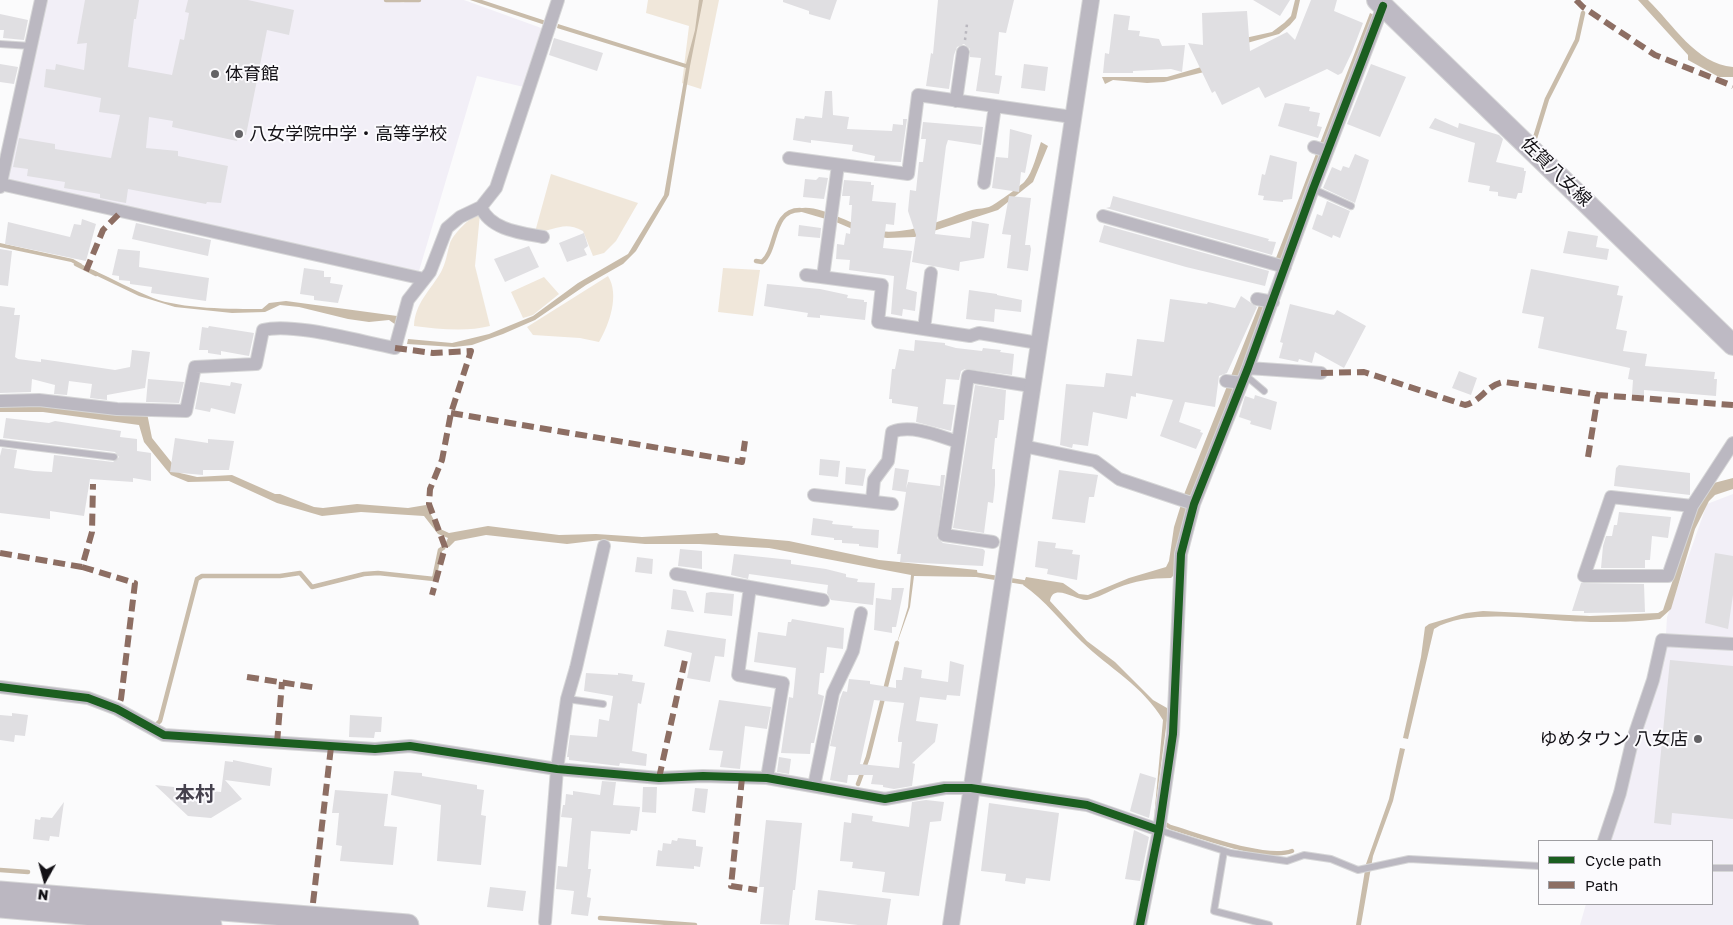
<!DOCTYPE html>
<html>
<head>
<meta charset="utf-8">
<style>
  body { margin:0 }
  #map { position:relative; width:1733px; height:925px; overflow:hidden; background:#fbfbfc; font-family:"Golos Text",sans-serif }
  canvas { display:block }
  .legend { position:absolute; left:1538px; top:840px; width:175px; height:65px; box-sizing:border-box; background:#fbfafd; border:1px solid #9e9da1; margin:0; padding:6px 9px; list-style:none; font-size:15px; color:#131116 }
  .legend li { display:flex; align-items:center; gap:10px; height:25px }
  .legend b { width:25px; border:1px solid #9e9da1 }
  .north { position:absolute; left:20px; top:855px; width:50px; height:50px; -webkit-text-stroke:4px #fbfafd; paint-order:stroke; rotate:187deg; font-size:14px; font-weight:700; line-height:20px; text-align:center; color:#131116 }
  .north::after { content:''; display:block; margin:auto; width:18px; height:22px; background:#131116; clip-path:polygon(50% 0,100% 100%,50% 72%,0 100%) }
</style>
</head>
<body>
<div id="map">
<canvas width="1733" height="925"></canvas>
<ul class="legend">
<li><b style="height:6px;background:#1b5e20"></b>Cycle path</li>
<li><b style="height:6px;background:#8d6e63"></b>Path</li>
</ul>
<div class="north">N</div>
</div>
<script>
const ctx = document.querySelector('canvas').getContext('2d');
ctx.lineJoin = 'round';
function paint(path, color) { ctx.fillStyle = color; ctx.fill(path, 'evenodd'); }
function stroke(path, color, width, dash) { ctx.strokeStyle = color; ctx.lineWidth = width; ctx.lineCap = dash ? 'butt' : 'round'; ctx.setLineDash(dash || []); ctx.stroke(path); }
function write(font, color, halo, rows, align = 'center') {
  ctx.font = font + ' "Golos Text","Noto Sans JP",sans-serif'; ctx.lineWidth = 4; ctx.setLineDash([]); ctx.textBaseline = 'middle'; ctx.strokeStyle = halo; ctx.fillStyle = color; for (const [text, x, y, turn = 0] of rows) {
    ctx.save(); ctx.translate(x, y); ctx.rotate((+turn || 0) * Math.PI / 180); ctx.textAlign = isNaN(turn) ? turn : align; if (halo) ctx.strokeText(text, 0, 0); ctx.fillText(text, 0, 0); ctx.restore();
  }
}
paint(new Path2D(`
  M46,0H390L404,3L405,0H464L544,29L524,87L477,76L419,271L7,181Z
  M1733,494V925H1580L1586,904H1712V841H1607L1665,650L1667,617L1707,504Z`), '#f2eff7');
paint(new Path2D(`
  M648,0H719L701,89L682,83L689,26L646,13Z
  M551,174L638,203L616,241L604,253L593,256L583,231C562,220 555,232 535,232Z
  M480,214L475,266L490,326C467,332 438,329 414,326C415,303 430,291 441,272C446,263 447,253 450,243C454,233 470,217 480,214Z
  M723,268L760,270L753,316L718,312Z
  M608,276C620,295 609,325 599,342L580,338L533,335L527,327Z
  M544,277L559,294L533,315L523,318L511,292Z`), '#f0e7da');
paint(new Path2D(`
  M470,0H482L546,21L545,25Z
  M699,0H703L690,66L669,195L636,251L623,264L586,285L535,320L503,334L472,345L454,347L407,344L408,339L452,343L489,334L533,316L578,283L628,254L664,195L686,68L557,28L558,24L686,64L695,30Z
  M1295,0H1300L1296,18L1290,25L1279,34L1240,45L1212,70L1164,82L1147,83L1113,80L1105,84L1102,77H1167L1208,65L1245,38L1272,32L1284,23L1291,16Z
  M1638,0H1648C1673,24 1696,64 1733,67V77H1719L1688,60V55Z
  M1370,13L1376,16L1283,260L1276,258Z
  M1041,142L1048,146L1033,182L998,210L915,237L887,238L864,234L836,222L795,210C814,200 853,226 872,230C907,237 940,220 972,210C978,208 986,209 991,206C996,204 1022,185 1025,181C1033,172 1037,153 1041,142Z
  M0,243L73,259L82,264L81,267L71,262L0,247Z
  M93,270C113,279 133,290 153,298C181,309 232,309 262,309L269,303L286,301L397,316L400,319L396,325L389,320L369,322L348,319L299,307L280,305L265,312L232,313L175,307L139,296L91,273Z
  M1260,303L1267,305L1177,555L1174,575L1171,578C1151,578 1135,581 1117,588C1108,592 1097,598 1087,600C1077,601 1053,582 1050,601L1087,641L1115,662L1153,700L1167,708L1168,713L1154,818L1163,720C1143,686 1109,668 1082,642C1062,623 1045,600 1023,585L1026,577L1063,583L1079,594L1088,595L1129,578L1166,567L1169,561L1174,527L1185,492Z
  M40,404L147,413L152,438L180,473L197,477L232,475L275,494H280L314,507L323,508L357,504L408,508L426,505L438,528L449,533L488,526L559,535L596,534L642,537L717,533L720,535L789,541L879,560L977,570L978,577L914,576L910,607L895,649L908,607L911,575L769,548L699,544H645L601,540L567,544L486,535L455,541L449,547L443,548L448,538L438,534L424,516L361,512L322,516L277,503L229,481L188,482L171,475L165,468L144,442L139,425L43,412H0V405Z
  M1733,478V489L1715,495L1709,501L1695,529L1671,609L1660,619C1637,622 1614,622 1591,622C1548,622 1470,606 1434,629L1408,739L1403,738L1421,657L1425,627L1429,624L1466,613L1483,611L1590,616L1658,613L1663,610L1695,513L1710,484Z
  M1400,748L1405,749L1393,801L1373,856L1361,925H1356L1366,864L1389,799Z`), '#c9bcaa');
stroke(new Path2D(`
  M386,0H419
  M1535,138L1547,99L1577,40L1583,13
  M756,261L762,262C778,249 771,210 800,210
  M76,264L96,274
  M972,574L1028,583
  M157,724L160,721L197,579L202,576H280L300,573L312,587L364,574L378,573L434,579L440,550L443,548
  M858,784L868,757L897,643
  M1161,821L1170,827C1198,835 1266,861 1292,851
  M0,870L28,872
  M600,918L695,925`), '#c9bcaa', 4.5);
paint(new Path2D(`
  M85,0H139L136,19H134L128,67L172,75L180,39L184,40L189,13L185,12L188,0H248L294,10L289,35L267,30L246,135L238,134L237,141L172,127L173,121L149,117L146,148L178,151V156L228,166L221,203L207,202L206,204L128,189L126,203L115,201L100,198V194L64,188L65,182L27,176L28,169L13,167L19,138L55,144V149L111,158L120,115L99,112L101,98L44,87L46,69L55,70L56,64L84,70L87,43L77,44Z
  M783,0H837L830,20L809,14V11L783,2Z
  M938,0H1014L1006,33L999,32L995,75L1002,76L999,94L976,91L981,58L970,57V49L964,44L957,47L954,55L949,89L926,86L931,53L933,54Z
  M1253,0H1290L1280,16Z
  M1311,0H1337L1334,11L1363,23L1352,52L1342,73L1338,75L1327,69L1265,98L1259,87L1222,105L1215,91L1212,93L1188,43L1203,45L1202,13L1247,11L1250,51L1287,32L1295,40Z
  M0,14L28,20L24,40L3,38L4,30H0Z
  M1114,14L1130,16L1128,30L1140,31L1139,36L1159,39L1162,46L1185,45L1182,72L1171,69L1133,71V73H1103L1105,53L1109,54Z
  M554,38L603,53L597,71L549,55Z
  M0,64L18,67L14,84L0,82Z
  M1024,64L1048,67L1045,91L1021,88Z
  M1371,64L1406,77L1380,137L1347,124Z
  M825,91H832L833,115L849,117L847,129L892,131L893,124L903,125V119H907L901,162L874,161L875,156L852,151L853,145L811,140V143L793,140L796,118L804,119L805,116L822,118Z
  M1285,103L1310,107L1309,111L1320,113L1317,126L1322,127L1318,138L1278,126Z
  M1435,118L1458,128L1459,123L1499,135L1503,139L1496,162L1524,168V171H1526L1522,193H1518L1516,199L1498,196V192L1489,191L1490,186L1468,182L1475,143L1429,128Z
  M923,122L983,127L981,145L948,140L946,146L935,234L970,238L972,221L989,224L984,258L960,262L959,271L912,262L916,235L908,211L910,190L916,191L919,162H923L926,139H921Z
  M1010,129L1032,135L1025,173L1021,172L1019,192L992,188L996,157L1008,158Z
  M1355,154L1369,160L1355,203L1323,188L1332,167L1341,171L1343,166L1349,168Z
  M1270,155L1297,162L1292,199L1283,200V202L1263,200L1264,196L1258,195L1262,174L1265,175Z
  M819,177L828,178L824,199L803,197L805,179L816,180Z
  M844,180L871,182V185H874L872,201L896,203L894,225L886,224L883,248L912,251L906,289L917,292L915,311L903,309L902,316L891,314L894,276L849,270L850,260L836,259L837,244L844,245L846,233L850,234L852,205H849L850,196H842Z
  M1009,196L1031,198L1025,245H1030L1031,249L1028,271L1007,268L1011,235L1002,234Z
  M1113,196L1269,239L1268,241L1276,242L1272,255L1106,208L1110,207Z
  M1327,201L1350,211L1340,238L1333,235L1332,238L1312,229L1317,214L1322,216Z
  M82,219L96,224L86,261L5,244L8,222L70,237L74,224L81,225Z
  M136,223L211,240L208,256L132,239Z
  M799,225L821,228L820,238L798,236Z
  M1104,225L1269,271L1265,286L1186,267L1099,242Z
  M1568,231L1598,236L1596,247L1609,249L1607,260L1563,253Z
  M584,233L588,246L584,249L587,255L567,262L559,243Z
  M529,246L539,267L505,282L494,259Z
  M0,249L12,251L8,286L0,285Z
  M118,249L140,251L139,267L209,278L206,301L151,293L152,287L130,284V281L119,280V276L112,275Z
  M304,268L324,271V277H331L330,283L343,285L338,303L314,300V296L300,294Z
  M1531,269L1619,286L1617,295L1623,296L1616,329L1627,331L1623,351L1647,354L1645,366L1715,372L1714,379H1717L1716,396L1644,390V396L1632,394L1633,380L1628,379L1630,368L1538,348L1544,317L1522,313Z
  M767,284L820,289L848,295L847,298L864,300V302H867L865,320L820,315V318L807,317L808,313L764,306Z
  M969,290L997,294V295L1022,300L1021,312L995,309L994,322L966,319Z
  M1241,296L1257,307L1227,373L1219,376L1215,407L1185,402L1179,422L1201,430L1200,432L1203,433L1196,449L1160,436L1173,400L1136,393V397L1131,396L1127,419L1093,412L1088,446L1073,444L1072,448L1060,445L1066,384L1104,387L1106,373L1132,376L1137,339L1164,342L1170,299L1207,304L1208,302L1235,308Z
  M1290,304L1334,315L1337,310L1366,326L1344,368L1315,352L1312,363L1299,359L1298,362L1279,358L1283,343L1280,342Z
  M0,306L15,308L14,315H20L15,357L18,359L41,362V359L115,370L130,367L132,350L150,352L145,388L107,395V400L90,398L92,384L69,381L67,395L54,394L55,385L32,379L31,392L0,393Z
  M209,326L254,333L249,356L221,351V355L208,353V350H199L202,327L208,328Z
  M915,340L945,343V345L956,348L982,351L983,348L1001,350L1000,352L1014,354L1012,375L965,369L961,371L959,380L946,379L943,404L955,405L951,431L916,422L918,407L892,403V399H889L892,369H895L899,349L914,351Z
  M1459,371L1477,378L1471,395L1452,388Z
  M148,379L184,382L179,403L146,402Z
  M200,382L230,386L231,382L242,384L235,414L211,408L210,412L195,409Z
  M975,385L1006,390L1004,420H999L997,438H995L992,469H995V485L993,503L988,502L984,533L953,528Z
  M1255,395L1277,402L1271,430L1250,424L1251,421L1239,417L1245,396L1254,399Z
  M6,418L49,423L55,421L121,431L120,437L137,439V451L151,453V481L133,478V482L90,479L84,516L50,511V519L0,513V456L2,448L17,450L14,468L34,471L52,472L54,455L113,462L119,457L115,452L3,438Z
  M175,438L208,443V439L234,441L229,470H203V475L170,472Z
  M820,459L840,461L838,477L819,475Z
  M1619,465L1690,473V495L1614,486L1616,468Z
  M846,467L866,469L863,486L845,484Z
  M895,468L909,470L906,489L908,482L940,486L941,475H945L937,538L943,543L983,549L985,551L983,566L900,562L901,554H897L906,492L892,490Z
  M1059,470L1098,475L1094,497H1089L1085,523L1052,519Z
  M1619,512L1671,517L1668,538L1652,536L1650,560H1645V568H1601L1603,546L1606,536H1612L1614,525H1617Z
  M813,518L833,521L832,524L853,526L852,528L879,530L878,548L859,546V544L842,543V540H834V538L811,535Z
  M1038,541L1056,543L1055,548L1073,550L1072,554L1080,555L1077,580L1047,574L1048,569L1035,567Z
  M680,549L702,551V569L678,566Z
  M1715,553L1733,556V595L1728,629L1705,623Z
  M734,554L791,560V564L826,569L846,574V577L858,579L857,582L875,583L873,605L831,600L827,593L828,585L749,574L748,579L731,575Z
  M637,557L653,559L652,574L635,572Z
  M1581,583L1644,584L1645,612L1584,613V611H1572Z
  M892,588H904L896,627H892V633L874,630L876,598L891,600Z
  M673,589L686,591L694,612L671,609Z
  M711,592L734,594L732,616L704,613L706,593Z
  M792,619L844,628L843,649L827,647L824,673H820L818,694L824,696L814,743H811L810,754L781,753L789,697L793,698L796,668L754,662L758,632L786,636L788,622H791Z
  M667,630L726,639L724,657L715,656L710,682L687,678L692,653L664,646Z
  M1670,660L1733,666V819L1672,813L1671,825L1654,823Z
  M950,661L964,665L960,696L947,695L946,700L920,697L916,721L938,724L935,742L912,763L915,764L912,786L894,789L883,787V785L871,784L873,775H848L847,783L830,780L836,747L830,746L840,699L843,691L847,692L849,679L870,681V684L896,688V680H902L904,667L922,670L921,678L948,682ZM874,700L904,703L898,738V742H902L899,768L860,764Z
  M586,673L618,675V673L633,675L632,681L645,683L641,704L638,703L632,751L647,754L646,766L620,763L619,766L569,760V757H567L570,735L597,737L599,719L609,721L613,696L584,691Z
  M719,700L771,707L767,729L745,726L740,769L720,767L723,751L709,750Z
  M12,713L28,715L25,736L15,735L14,742L0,740V715L12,716Z
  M350,715L382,717L381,732H375L374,738L349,737Z
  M779,757L791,759L789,774L777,772Z
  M233,760L272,768L270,786L225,780L242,799L211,818L188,816L155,785L221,792L225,761L233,762Z
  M394,771L422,773V776L477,785V789L484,790L481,815L486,816L481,865L437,861L441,805L391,795Z
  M1140,773L1156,778L1149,818L1130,811Z
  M602,781L616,782L613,805L640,807L637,831L631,830L630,834L591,831L588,869H591L587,897L591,898L588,916L571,914L574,891L556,889L558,866L567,867L572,818L561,817L563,805H565L566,794L573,795V791L600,795Z
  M643,787H657L656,813L642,812Z
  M695,788L708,789L705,813L692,811Z
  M335,790L388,794L384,826L397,827L393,865L340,861L342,846L336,845L339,813H332Z
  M926,800L944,802L941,821L930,822L919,896L882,892L885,872L852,868L853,862L840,861L844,822L851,823L852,813L873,816L872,821L876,822L909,827L912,802Z
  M64,802L59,837L50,836L49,841L33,839L35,819L40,820L41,817L52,818Z
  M989,803L1059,813L1050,881L1026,878L1025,884L1005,881L1006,874L981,871Z
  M766,820L802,823L795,890H793L789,925L760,924L764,887H759Z
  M1134,830L1149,837L1140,881L1125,879Z
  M678,838L696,840V846L703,847L700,867L694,866V869L656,866L658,850L662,851L663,843L671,844L672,840L677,841Z
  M490,887L526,891L523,911L487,907Z
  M818,890L891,899L887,925H858L815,920Z`), '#e0dfe2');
const service = new Path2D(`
  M0,44L31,46
  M1313,189L1351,206
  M1245,375L1264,391
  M0,443L114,457
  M567,699L603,704
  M1159,830L1231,853L1287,861L1304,855L1331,859L1358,870L1409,859L1539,866
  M1224,851L1214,911L1269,925
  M1712,868H1733`);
const minor = new Path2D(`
  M956,101L963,52
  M1314,147L1327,151
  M789,158L908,174L918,95L1072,117
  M984,183L995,106
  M1,184L424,279
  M0,187L41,0
  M481,207C490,230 522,233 543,237
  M1103,216L1285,267
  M806,275L882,285L878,322L970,336L979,333L1038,343
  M823,277L838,165
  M1257,299L1273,302
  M924,329L931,273
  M1248,368L1321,373
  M1226,381L1242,383
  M0,401L39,400L117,409L186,411L195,367L256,364L263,330C293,322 362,342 395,348L408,300L430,272L447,228L460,217L481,207L496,188L558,0
  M1023,446L1095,461L1119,479L1194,504
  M814,495L892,504
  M872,501L874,480L888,461L892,432C912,424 939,436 958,442
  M1692,506L1611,497L1584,576H1668L1692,506L1733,443
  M993,542L944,535L968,376L1031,386
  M676,574L823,600
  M750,587L738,675L783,683L767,778
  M0,687L88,698L117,709L164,735L375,749L410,746L557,769L659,778L703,776L767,778L885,799L945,788H971L1087,805L1159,830
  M814,786L833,693L853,651L861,613
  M1604,841L1620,793L1632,742L1653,680L1662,640L1733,644
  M545,922L557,769L567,699L576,668L604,546
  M1140,925L1159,830L1173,734L1181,554L1194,504L1248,368L1313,189L1383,6`);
const tertiary = new Path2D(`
  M951,925L1091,0`);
const primary = new Path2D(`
  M1377,0L1733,345`);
const trunk = new Path2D(`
  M0,892L408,925
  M0,907L211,925`);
stroke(service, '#d6d6d7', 8);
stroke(minor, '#d6d6d7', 14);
stroke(tertiary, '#d6d6d7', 18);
stroke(primary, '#d6d6d7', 22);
stroke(trunk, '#d6d6d7', 23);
stroke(new Path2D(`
  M965,40L967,24`), '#bab8bf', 2.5, [2.5, 4]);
stroke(service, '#bbb8c1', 6);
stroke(minor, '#bbb8c1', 12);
stroke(tertiary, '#bbb8c1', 16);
stroke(primary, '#bebac4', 20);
stroke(trunk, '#bbb7c1', 21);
stroke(new Path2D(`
  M1576,0L1583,7L1655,55L1733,86
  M86,271L103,230L121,212
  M395,348L433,353L471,351L451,413L442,460L430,489L429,504L445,547L432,595
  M1321,373L1364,372L1465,405C1482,401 1486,385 1504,382L1598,395L1733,405
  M451,413L742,462L745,441
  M1588,457L1598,395
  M0,553L82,567L92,532L93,484
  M82,567L135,583L121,699L117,709
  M247,677L318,688
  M277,743L282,682
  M659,778L685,660
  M742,778L731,886L757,890
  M313,903L331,747`), '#8d6e63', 6, [12, 6]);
stroke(new Path2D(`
  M0,687L88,698L117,709L164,735L375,749L410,746L557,769L659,778L703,776L767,778L885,799L945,788H971L1087,805L1159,830
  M1140,925L1159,830L1173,734L1181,554L1194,504L1248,368L1313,189L1383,6`), '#1b5e20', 8);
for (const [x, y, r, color] of [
  [215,74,5,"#646366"],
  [239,134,5,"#646366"],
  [1698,739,5,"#646366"]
]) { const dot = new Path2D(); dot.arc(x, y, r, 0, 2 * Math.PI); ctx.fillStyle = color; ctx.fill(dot); stroke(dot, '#fbfafd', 2); }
write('18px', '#131116', '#fbfafd', [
  ["体育館",225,74],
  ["八女学院中学・高等学校",249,134],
  ["ゆめタウン 八女店",1688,739,"right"]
], 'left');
write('18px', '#131116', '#fbfafd', [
  ["佐賀八女線",1556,172,44]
]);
write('bold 20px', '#45414d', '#fbfafd', [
  ["本村",195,795]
]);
</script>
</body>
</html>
